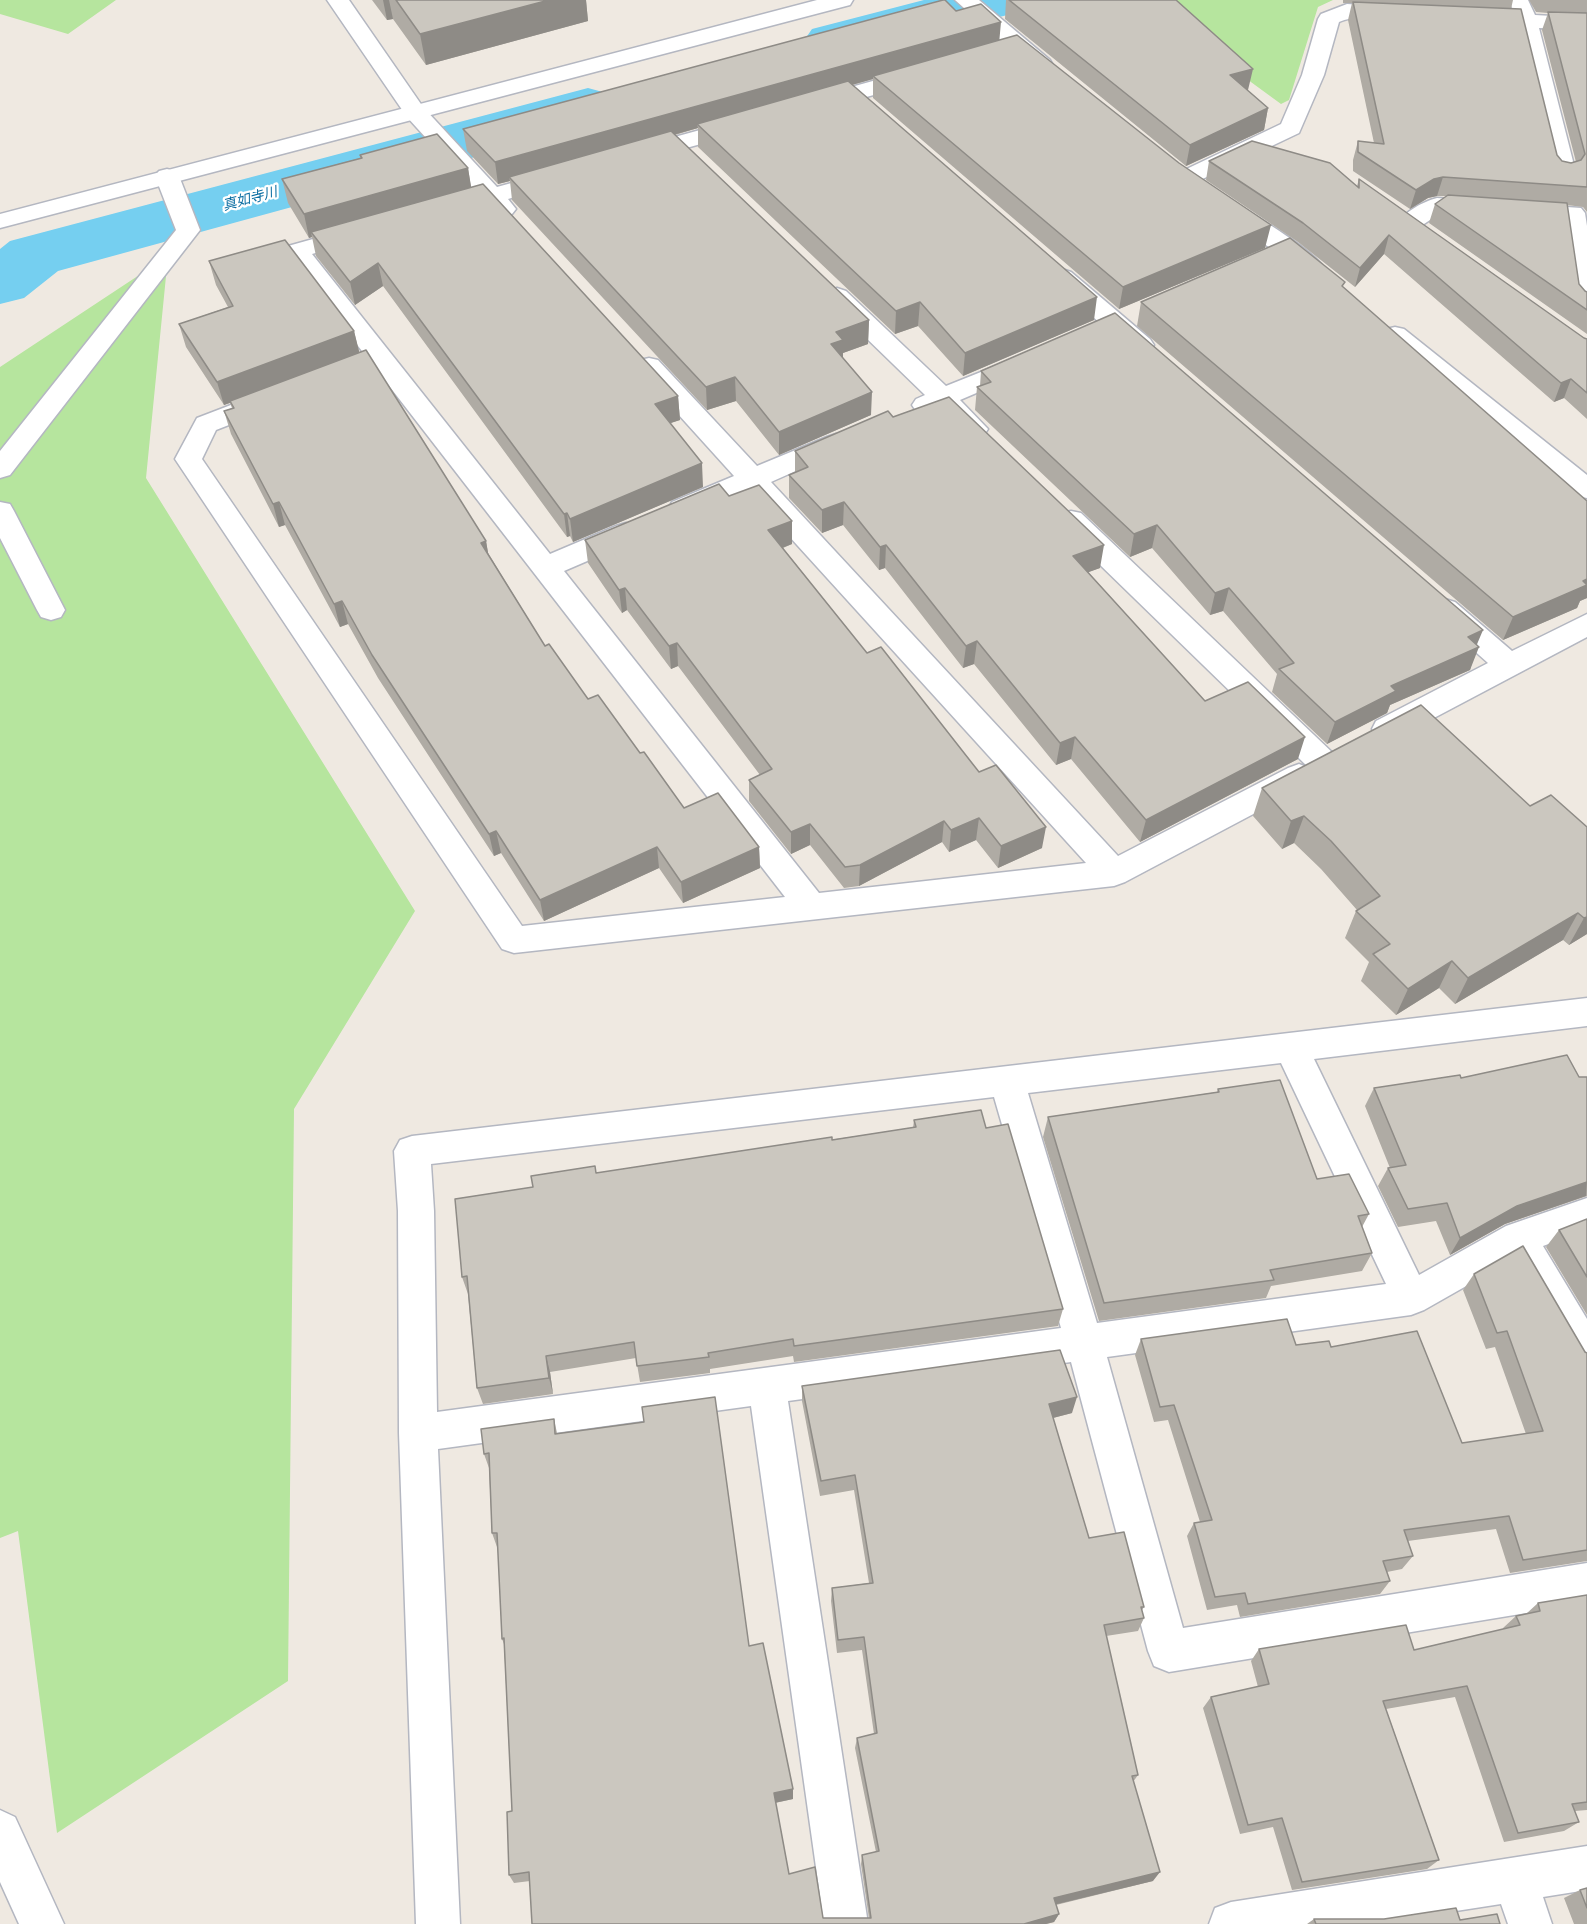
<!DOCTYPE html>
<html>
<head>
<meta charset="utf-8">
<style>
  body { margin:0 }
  canvas { display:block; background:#efe9e1 }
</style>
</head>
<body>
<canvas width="1587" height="1924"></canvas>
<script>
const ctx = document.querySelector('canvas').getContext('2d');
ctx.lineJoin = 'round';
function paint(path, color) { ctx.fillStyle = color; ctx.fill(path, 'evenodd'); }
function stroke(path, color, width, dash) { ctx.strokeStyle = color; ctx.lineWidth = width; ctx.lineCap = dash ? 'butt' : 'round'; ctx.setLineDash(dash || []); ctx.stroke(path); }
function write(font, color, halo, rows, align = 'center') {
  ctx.font = font + ' Figtree,"Noto Sans JP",sans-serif'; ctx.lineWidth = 4.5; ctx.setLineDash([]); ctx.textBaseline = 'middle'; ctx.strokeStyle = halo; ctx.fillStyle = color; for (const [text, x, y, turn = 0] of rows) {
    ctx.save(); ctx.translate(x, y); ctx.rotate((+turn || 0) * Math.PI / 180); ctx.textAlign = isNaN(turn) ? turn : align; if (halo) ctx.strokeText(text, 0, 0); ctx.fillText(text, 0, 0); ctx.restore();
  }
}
paint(new Path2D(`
  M0,0H116L68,34L0,14Z
  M1166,0H1333L1318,7L1289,100L1281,104L1203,47Z
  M168,256L146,478L415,911L294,1109L288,1681L57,1833L18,1531L0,1538V367Z`), '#b6e59e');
paint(new Path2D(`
  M924,0H1024L1015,13L833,60L812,55L803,42L812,29Z
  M588,88L610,94L619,107L610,120L58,271L24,298L0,304V249L10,241Z`), '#75cff0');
const street = new Path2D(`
  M327,0H349L423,107L497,187L555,171L563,173L567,178L563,183L508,199L516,209L512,214C500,217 495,214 487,205L449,215L441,213L437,208L441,203L476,193L407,117Z
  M955,0H979L1050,60L1053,65L1050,70L1042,72L1034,70Z
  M1510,0H1528L1535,15L1587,18V30L1539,28L1576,173L1572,178L1564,180L1556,178L1552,173L1517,27L1470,23L1467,18L1470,13L1478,12L1513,13Z
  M1347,4L1396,7L1404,8L1407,13L1404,18C1382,23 1360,12 1339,22L1324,75L1299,133L1192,184L1184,186L1176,184L1172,179L1176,174L1281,124L1302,75L1318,19L1321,14Z
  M916,69L924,71L927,76L924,81L816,111L808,109L805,104L808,99Z
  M740,119L748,121L751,126L748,131L639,161L631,159L627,154L631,149Z
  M167,169L175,171L179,176L200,230L10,475L0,478V451L176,230L155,176L159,171Z
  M1437,198L1581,208L1585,213L1587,226V311L1578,308L1574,303L1562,220L1442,212L1418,228L1409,230L1400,228L1397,223C1405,212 1424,201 1437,198Z
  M1230,203L1238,205C1263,221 1311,248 1327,271L1324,276L1315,279L1306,276L1279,254L1222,215L1218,210L1222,205Z
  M356,227L365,229L368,234L365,239L312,254L550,554L616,526L626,523L636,526L640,533L636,540L564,571L819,893L1086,863L748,491L692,516L682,518L672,516L668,509L672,502L734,476L640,372L636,366L640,360L649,358L658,360L757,466L827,437L836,434L845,437L849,443L845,449L771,482L1118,856L1288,768L1299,764L1309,768L1061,527L1057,520L1061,513L1071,511L1081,513L1335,755L1339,763L1335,771L1324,775L1310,768L1314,776L1310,784L1125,882L1114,886L514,953L502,949L175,459L197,418L257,395L266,392L275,395L279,401L275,407L216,430L202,459L522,926L785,897L376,369L331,385L322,383L318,377L322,371L365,355L285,251L288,246Z
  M1062,269L1071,272L1150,339L1154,345L1150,351L1141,353L1132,351L1053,282L1050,277L1053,272Z
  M837,288L846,291L946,386L1021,356L1030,358L1034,364L1030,370L960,400L988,429L984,435C964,441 952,422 939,409L925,414L916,411L912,405L916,399L925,395L828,301L825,296L828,291Z
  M1395,327L1404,329L1587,475V498L1577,496L1386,341L1382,335L1386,329Z
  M0,502L10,504L14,511L65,610L61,617L51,620L41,617L37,610L0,538Z
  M1445,599L1455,602L1512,651L1587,614V637L1398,737L1387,740L1376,737L1372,729L1376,721L1488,663L1435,616L1431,609L1435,602Z
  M1587,998V1026L1314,1059L1419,1275L1506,1226L1587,1198V1230L1543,1246L1587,1319V1372L1574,1367L1512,1260L1424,1310L1411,1315L1107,1357L1183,1628L1587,1563V1603L1169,1672L1154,1666L1148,1651L1071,1362L788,1401L868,1924H824L751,1406L438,1449L460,1924H416L399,1433L398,1211L394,1151L400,1140L412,1136ZM1281,1063L1386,1284L1097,1323L1028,1093ZM994,1097L1061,1328L437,1412L434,1211L431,1164Z
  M0,1810L15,1817L64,1924H19L0,1882Z
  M1587,1846V1890L1543,1897L1552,1924H1508L1501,1904L1372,1924H1209L1215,1908L1231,1902Z`);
const secondary = new Path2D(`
  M817,0H853L850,5L0,228V214Z`);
stroke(street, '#b4b7c1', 3);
stroke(secondary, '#b4b7c1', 3);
paint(street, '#fff');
paint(secondary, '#fff');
paint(new Path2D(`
  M372,0H586L588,21L426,65L393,19L387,20Z
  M1006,0H1176L1248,90V91L1268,108L1264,130L1186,166L1005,19Z
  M1343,0H1513L1511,9L1557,155L1562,161L1571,163L1576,162L1542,30L1548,13L1536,12L1529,0H1587V212L1583,207L1567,205L1579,284L1585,291L1587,292V334L1429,223L1435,204L1447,196H1437L1428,198L1410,209L1353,171V160L1358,141L1374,143L1348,20L1352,3H1343Z
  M956,11L999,40L1265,248L1119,309L873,98V79L852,85L1094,320L963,376L918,326L895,334L698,147V128L675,135L869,320L868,344L843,353V358L871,415L779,455L736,401L707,410L512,200L510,181L498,184L467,151L463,129Z
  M360,155L468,168L471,188L678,396L680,420L670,423L703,487L573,542L570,536L567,537L383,286L355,305L316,256L312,237L309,238L288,203L282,179L360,158Z
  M1209,161L1357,186L1359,179L1584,338L1587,339V419L1564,398L1554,402L1384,254L1355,287L1298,242L1206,180Z
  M209,261L354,331L359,352L486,541L488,553L545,646L588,699L640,753L684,808L759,847L760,868L683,903L659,868L544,921L501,853L494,856L378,678L348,624L340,627L285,525L279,527L231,434L224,411L232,408L230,403L224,405L186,347L179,324L228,307L216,285Z
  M1344,288L1587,501V598L1580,601L1577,608L1503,640L1137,326L1141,302Z
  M981,371L1477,645L1470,670L1390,705L1387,713L1327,744L1272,692L1277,674L1223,611L1210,615L1152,548L1130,557L975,410L977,387L980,386Z
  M893,417L1100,568L1088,572L1205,701L1298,759L1140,842L1071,759L1056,765L974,664L963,668L885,568L879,570L843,525L822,533L789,498V475L795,472V451Z
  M729,496L792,521V544L783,548L867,653L979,772L1042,848L998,868L976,840L949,852L942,842L859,886L844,888L810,845L791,854L749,801V780L760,775L678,666L671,669L627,610L622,613L588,563L585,540Z
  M1262,788L1530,806L1587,827V934L1569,945L1563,940L1455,1004L1439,988L1396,1015L1361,981L1369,962L1345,938L1356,911L1357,910L1321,869L1294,843L1282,849L1253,816Z
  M1579,1077H1587V1196L1505,1224L1450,1255L1436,1221L1398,1227L1378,1186L1388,1168H1390L1365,1106L1374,1088L1461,1078Z
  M1218,1089L1317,1179L1369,1214L1362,1227L1372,1253L1362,1271L1271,1286L1266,1298L1099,1321L1043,1137L1048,1117L1217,1092Z
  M914,1120L986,1128L1063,1309L1058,1326L794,1362L793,1356L710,1369V1373L640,1382L636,1358L550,1372L553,1394L483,1404L477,1388L468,1294L462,1277L533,1187L596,1173L913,1128Z
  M1587,1219V1315L1546,1247L1559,1230Z
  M1474,1274L1587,1353V1561L1510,1573L1496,1529L1408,1541L1413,1556L1402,1569L1387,1572L1390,1581L1380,1594L1240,1617L1237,1605L1207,1610L1187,1536L1194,1523L1200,1522L1168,1420L1154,1422L1135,1355L1141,1339L1331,1347L1462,1443L1526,1434L1495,1347L1486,1349L1463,1290Z
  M802,1386L1072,1413L1053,1418L1089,1538L1144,1607L1142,1610L1144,1618L1138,1631L1106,1636L1138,1775L1133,1782L1153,1881L1056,1905L1059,1914L1054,1922L1046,1924H532L530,1881L514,1883L509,1875L512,1811L504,1644L502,1639L498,1547H497L492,1533L489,1468L484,1454L554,1419L557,1433L749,1646L793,1789V1799L775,1803L789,1874L823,1918H869L861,1864L862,1855L876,1852L855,1748L857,1738L874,1734L862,1650L837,1653L831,1601L832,1588L869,1583L854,1490L820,1496L802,1401Z
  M1587,1595V1810L1575,1811L1579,1822L1564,1831L1504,1842L1455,1697L1386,1709L1439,1860L1427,1869L1292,1890L1273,1827L1240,1834L1203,1708L1211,1697L1258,1687L1251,1661L1259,1649L1414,1650L1503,1629V1628L1516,1616L1526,1614L1538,1603Z
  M1587,1888V1924H1574L1564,1898L1580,1890Z
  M1314,1919L1460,1920L1500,1924H1307Z`), '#afaba4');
paint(new Path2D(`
  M383,0H389L393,19L387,20Z
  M549,0H586L588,21L426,65L420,34Z
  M1001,22L999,44L873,76V79L701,127L697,124L698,128L512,180L509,177L510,181L498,184L495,162Z
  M1253,69L1248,90L1226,97L1230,75Z
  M1268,108L1264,130L1186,166L1190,145Z
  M468,168L472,192L311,232L312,237L309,238L304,214Z
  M1443,177L1437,196L1428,198L1410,209L1416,190L1434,179Z
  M1271,225L1265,248L1119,309L1123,287Z
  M1389,235L1384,254L1355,287L1360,268Z
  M378,263L383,286L355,305L350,282Z
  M1097,297L1094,320L963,376L965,353Z
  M920,302L918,326L895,334L896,311Z
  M869,320L868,344L843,353V364L831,344L836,332Z
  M354,331L360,355L224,405L217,382Z
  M735,377L736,401L707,410L706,387Z
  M1571,379L1564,398L1554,402L1561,383Z
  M872,392L871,415L779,455V432Z
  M678,396L680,420L656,428L655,404Z
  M702,463L703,487L573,542L570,519Z
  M279,502L285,525L279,527L273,504Z
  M844,502L843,525L822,533V510Z
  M567,513L570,536L567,537L564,514Z
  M792,521V544L769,553L768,530Z
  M1157,525L1152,548L1130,557L1134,534Z
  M486,541L490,564L481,543Z
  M886,545L885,568L879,570L880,547Z
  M1104,545L1100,568L1070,579L1073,556Z
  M1587,579V598L1580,601L1577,608L1503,640L1513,617Z
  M625,588L627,610L622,613L619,590Z
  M1229,588L1223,611L1210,615L1215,593Z
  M342,601L348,624L340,627L334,604Z
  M1483,630L1475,649L1479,647L1470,670L1390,705L1387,713L1327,744L1335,722L1468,637Z
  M977,641L974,664L963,668L966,646Z
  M677,643L678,666L671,669L669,646Z
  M1075,737L1071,759L1056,765L1060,743Z
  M1305,737L1298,759L1140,842L1146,820Z
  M1304,816L1294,843L1282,849L1291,821Z
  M979,818L976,840L949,852L951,830Z
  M944,821L942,842L859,886L860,865Z
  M810,824V845L791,854V832Z
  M1046,827L1042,848L998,868L1001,846Z
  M496,831L501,853L494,856L489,834Z
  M657,847L659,868L544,921L540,900Z
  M759,847L760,868L683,903L681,882Z
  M1578,913L1563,940L1455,1004L1468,978Z
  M1587,917V934L1569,945L1584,918Z
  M1452,961L1439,988L1396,1015L1408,989Z
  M1587,1182L1586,1196L1505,1224L1450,1255L1460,1238L1517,1206Z
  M546,1356L550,1372L553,1394L549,1378Z
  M1077,1397L1072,1413L1045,1420L1049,1404Z
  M793,1789V1799L774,1803V1793Z
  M1160,1872L1153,1881L1049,1906L1054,1898Z
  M1059,1914L1054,1922L1046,1924H1024Z`), '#8e8b86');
const building = new Path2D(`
  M396,0H549L420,34Z
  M943,0H945L956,11L981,4L1001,22L495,162L463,129Z
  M1009,0H1176L1253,69L1230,75L1268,108L1190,145Z
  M1353,2L1521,9L1557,155L1562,161L1571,163L1581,160L1585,154L1548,12L1587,13V187L1443,177L1434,179L1416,190L1358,152V141L1384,144Z
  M1017,35L1179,163L1271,225L1123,287L873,76Z
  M848,81L1097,297L965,353L920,302L896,311L697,124Z
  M671,131L869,320L836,332L843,340L831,344L872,392L779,432L735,377L706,387L509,177Z
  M437,134L468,168L304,214L282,179L362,158L360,155Z
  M1252,141L1330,163L1359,188V179L1584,338L1587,339V393L1571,379L1561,383L1389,235L1360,268L1303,223L1209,161Z
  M483,184L678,396L655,404L702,463L570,519L567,513L564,514L378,263L350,282L311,232Z
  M1448,195L1567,203L1579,284L1585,291L1587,292V310L1435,204Z
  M1290,238L1345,282L1342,286L1587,501V579L1583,581L1587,585L1513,617L1141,302Z
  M285,240L354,331L217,382L179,324L233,306L209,261Z
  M1115,313L1483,630L1468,637L1479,647L1391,686L1396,691L1335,722L1279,669L1294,663L1229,588L1215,593L1157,525L1134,534L977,387L991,382L981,371Z
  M366,350L486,541L481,543L545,646L549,644L588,699L598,695L640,753L644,752L684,808L718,793L759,847L681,882L657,847L540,900L496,831L489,834L372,655L342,601L334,604L279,502L273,504L224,411L234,408L230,401Z
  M949,397L1104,545L1073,556L1205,701L1248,682L1305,737L1146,820L1075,737L1060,743L977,641L966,646L886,545L880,547L844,502L822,510L789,475L808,467L795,451L888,411L893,417Z
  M719,484L729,496L759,485L792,521L768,530L867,653L881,647L979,772L996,765L1046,827L1001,846L979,818L951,830L944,821L860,865L845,867L810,824L791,832L749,780L772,769L677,643L669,646L625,588L619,590L585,540Z
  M1421,705L1530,806L1551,795L1587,827V917L1584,918L1578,913L1468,978L1452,961L1408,989L1373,954L1390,944L1356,911L1380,896L1331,841L1304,816L1291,821L1262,788Z
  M1567,1055L1579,1077H1587V1182L1517,1206L1460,1238L1447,1203L1408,1209L1388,1168L1406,1165L1374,1088L1460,1075L1461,1078Z
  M1280,1080L1317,1179L1349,1174L1369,1214L1358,1216L1372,1253L1270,1270L1274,1280L1104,1303L1048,1117L1219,1092L1218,1089Z
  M981,1110L986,1128L1008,1124L1063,1309L794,1346L793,1339L708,1353L709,1357L637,1366L634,1342L546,1356L549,1378L477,1388L467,1276L462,1277L455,1199L533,1187L531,1176L595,1166L596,1173L832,1137V1140L916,1127L914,1120Z
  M1587,1219V1277L1559,1230Z
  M1523,1246L1585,1352L1587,1353V1550L1523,1560L1509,1516L1404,1530L1413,1556L1383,1561L1390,1581L1248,1604L1245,1593L1215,1597L1194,1523L1212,1520L1174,1405L1160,1407L1141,1339L1287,1319L1296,1345L1329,1341L1331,1347L1417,1331L1462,1443L1543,1431L1507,1331L1497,1333L1474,1274Z
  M1060,1350L1077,1397L1049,1404L1089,1538L1124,1532L1144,1607H1141L1144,1618L1104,1625L1138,1775L1132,1776L1160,1872L1054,1898L1059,1914L1024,1924H532L529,1872L509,1875L507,1812L512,1811L504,1638L502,1639L497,1533H492L489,1453L484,1454L481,1429L554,1419L555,1434L644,1422L642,1407L715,1397L749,1646L763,1643L793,1789L774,1793L789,1874L815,1867L823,1918H871L862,1855L879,1851L857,1738L877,1733L864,1637L838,1640L832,1588L873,1583L855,1475L821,1481L802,1386Z
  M1587,1595V1802L1572,1804L1579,1822L1518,1833L1467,1686L1383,1701L1439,1860L1302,1882L1282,1818L1248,1825L1211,1697L1269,1684L1259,1649L1406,1625L1414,1650L1520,1625L1516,1616L1540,1611L1538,1603Z
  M1587,1888V1908L1580,1890Z
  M1456,1908L1460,1920L1497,1914L1500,1924H1316L1314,1919H1384Z`);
paint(building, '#cbc7bf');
stroke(building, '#8e8b86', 1.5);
write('italic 14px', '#0d6fa3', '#fff', [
  ["真如寺川",250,199,-15]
]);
</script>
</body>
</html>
